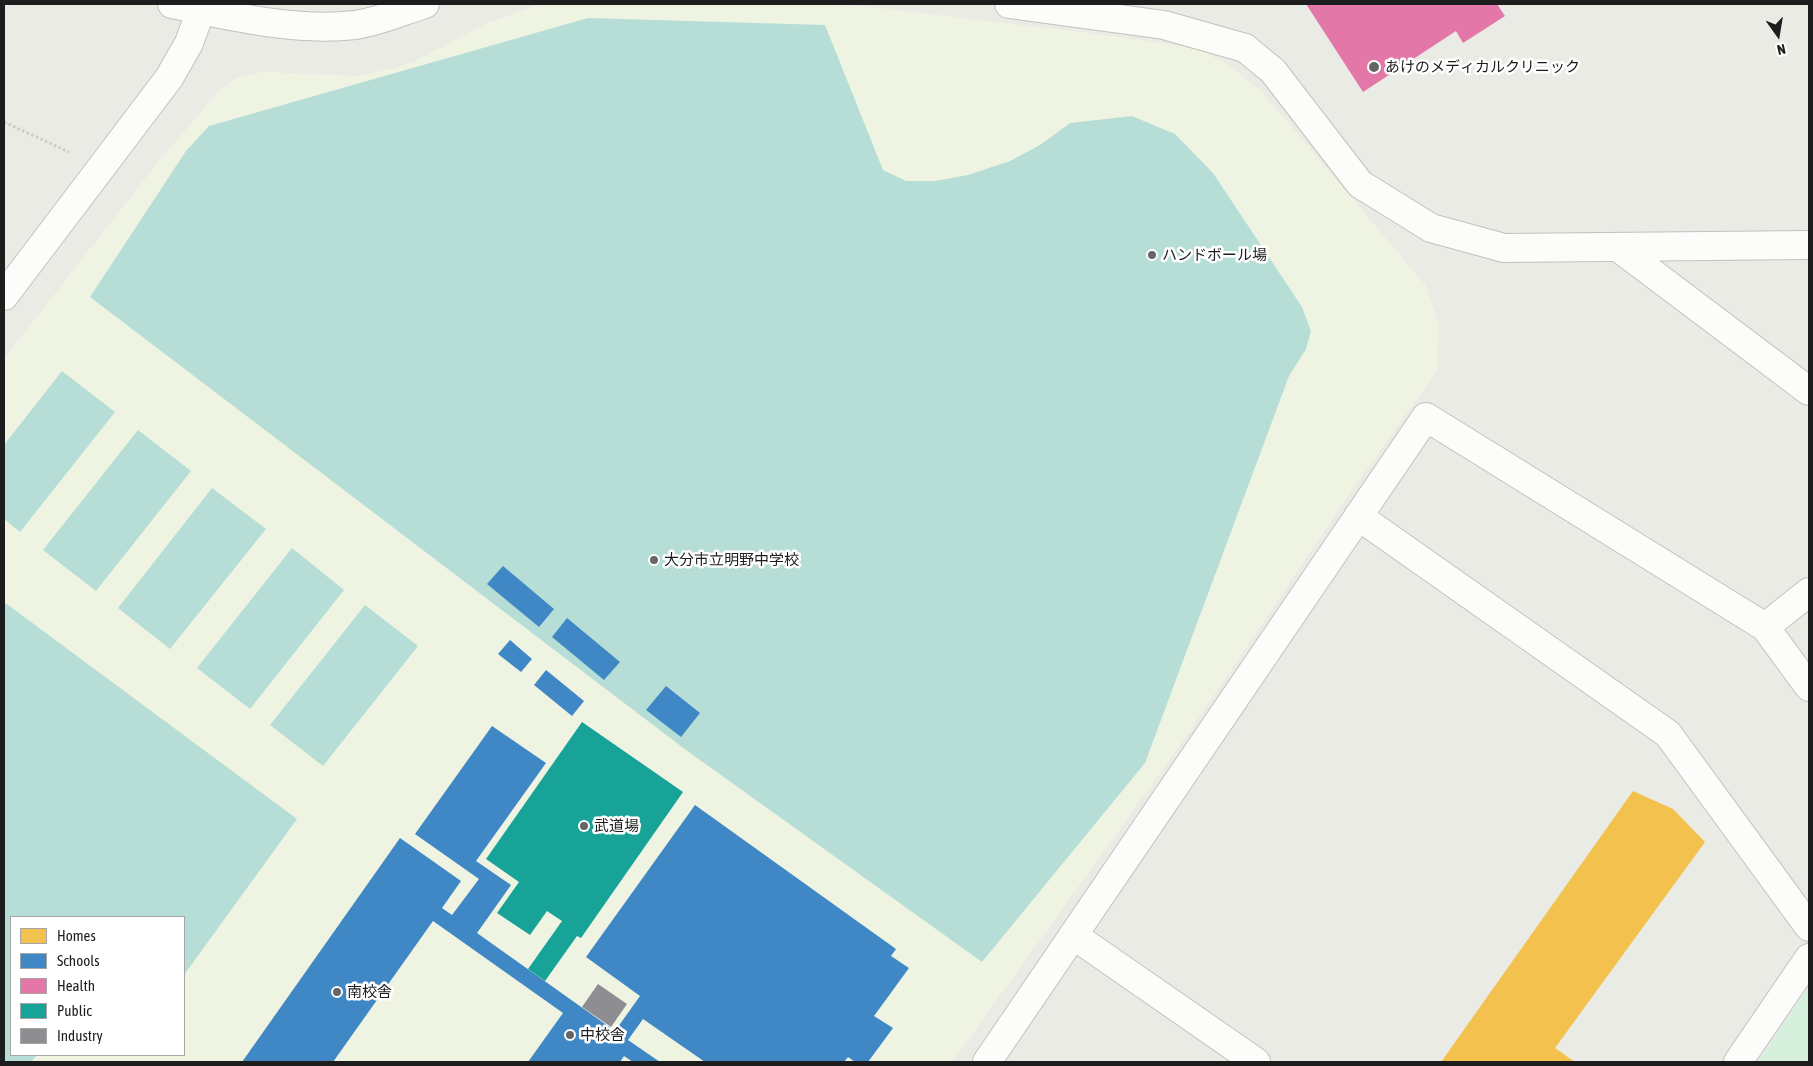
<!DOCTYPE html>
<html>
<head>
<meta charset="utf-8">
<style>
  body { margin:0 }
  #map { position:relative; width:1813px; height:1066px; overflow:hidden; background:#ebebe6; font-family:"Asap Condensed",sans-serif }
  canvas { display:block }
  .frame { position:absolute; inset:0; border:5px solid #1d1d1d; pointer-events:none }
  .legend { position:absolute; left:10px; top:916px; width:175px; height:140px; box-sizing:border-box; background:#fff; border:1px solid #a5a5a5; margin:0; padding:6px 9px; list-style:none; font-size:15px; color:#1d1d1d }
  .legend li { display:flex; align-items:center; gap:10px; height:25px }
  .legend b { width:25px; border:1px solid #a5a5a5 }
  .north { position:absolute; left:1753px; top:10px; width:50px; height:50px; -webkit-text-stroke:4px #fff; paint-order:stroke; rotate:167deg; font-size:14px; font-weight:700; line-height:20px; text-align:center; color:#1d1d1d }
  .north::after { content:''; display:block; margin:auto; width:18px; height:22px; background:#1d1d1d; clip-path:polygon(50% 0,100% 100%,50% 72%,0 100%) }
</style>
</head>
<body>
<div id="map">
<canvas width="1813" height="1066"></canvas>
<div class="frame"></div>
<ul class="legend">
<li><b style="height:14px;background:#f2c14e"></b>Homes</li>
<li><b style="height:14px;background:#3f88c5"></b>Schools</li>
<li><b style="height:14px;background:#e377a8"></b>Health</li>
<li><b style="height:14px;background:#17a398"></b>Public</li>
<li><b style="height:14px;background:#8d8d92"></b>Industry</li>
</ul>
<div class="north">N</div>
</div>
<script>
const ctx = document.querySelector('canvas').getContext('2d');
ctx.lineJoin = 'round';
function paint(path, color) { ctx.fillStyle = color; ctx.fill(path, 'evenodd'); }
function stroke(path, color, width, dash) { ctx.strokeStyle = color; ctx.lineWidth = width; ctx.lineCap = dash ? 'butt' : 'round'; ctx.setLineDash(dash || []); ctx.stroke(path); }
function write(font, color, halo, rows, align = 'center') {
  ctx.font = font + ' "Asap Condensed","Noto Sans JP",sans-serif'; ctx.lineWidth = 5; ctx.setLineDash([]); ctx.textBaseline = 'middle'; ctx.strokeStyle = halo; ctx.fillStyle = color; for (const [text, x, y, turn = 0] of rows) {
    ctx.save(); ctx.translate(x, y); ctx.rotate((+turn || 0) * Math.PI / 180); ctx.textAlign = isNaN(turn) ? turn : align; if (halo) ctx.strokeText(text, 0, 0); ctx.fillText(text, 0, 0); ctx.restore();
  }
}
paint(new Path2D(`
  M541,4H822L861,6L1104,35L1181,46L1204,52L1230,66L1262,92L1425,285L1439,324L1437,371L1348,496L1181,744L952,1062H4V359L158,162L218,92L235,78L263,72L358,76L391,69L415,61L488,23ZM11,917H184V1055H11Z`), '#eff4e2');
paint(new Path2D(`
  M1809,987V1062H1757Z`), '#d7efdd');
paint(new Path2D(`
  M588,18L825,25L883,170L906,181H935L968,175L1010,161L1040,145L1070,123L1132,116L1175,134L1213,173L1302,307L1311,331L1306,349L1289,376L1145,763L982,962L686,750L90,297L186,151L209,126Z
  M62,371L115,412L20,532L4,519V445Z
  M138,430L191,471L96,591L43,550Z
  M212,488L266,529L170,649L118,608Z
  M292,548L344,590L250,709L197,668Z
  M4,602L297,819L184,975V917H11V1055H37L31,1062H4Z
  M365,605L418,646L323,766L270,725Z`), '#b6ded7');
paint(new Path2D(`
  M1633,791L1673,809L1705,842L1555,1048L1575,1062H1441Z`), '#f2c14e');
paint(new Path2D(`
  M503,566L554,609L539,627L487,584Z
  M567,618L620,662L604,680L552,637Z
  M510,640L532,659L521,672L498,654Z
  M546,670L584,701L572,716L534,685Z
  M666,686L700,713L681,737L646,710Z
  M492,726L546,763L476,861L511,885L477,933L615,1031L640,996L586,957L695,805L896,949L891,956L909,968L874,1016L893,1028L868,1062H855L848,1057L844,1062H705L643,1019L628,1040L660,1062H633L624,1056L620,1062H528L563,1013L433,921L333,1062H242L400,838L461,881L442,908L452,915L479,879L415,834Z`), '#3f88c5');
paint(new Path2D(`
  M1306,4H1497L1505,16L1463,43L1456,31L1363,92Z`), '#e377a8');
paint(new Path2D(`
  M582,722L683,792L581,938L577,936L545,981L528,969L562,921L547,911L530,935L497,913L519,882L486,859Z`), '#17a398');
paint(new Path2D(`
  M598,984L627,1004L611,1027L582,1007Z`), '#8d8d92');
const minor = new Path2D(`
  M1245,48L1273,71L1360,184L1431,228L1504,248L1809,245
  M1619,248L1809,391
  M1358,516L1668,734L1809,927
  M1765,627L1809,592
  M1073,935L1256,1062
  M987,1062L1426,417L1765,627L1809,687
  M1738,1062L1809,958`);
const tertiary = new Path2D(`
  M172,4C231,16 294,32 355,25C378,22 402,11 425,4
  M1009,4L1164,25L1245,48
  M4,296L169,78L189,43L203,4`);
stroke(minor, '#c1c1be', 30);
stroke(tertiary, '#c1c1be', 30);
stroke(new Path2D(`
  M4,122L69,152`), '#d1c9c4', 3, [2.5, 2.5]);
stroke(minor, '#fcfcfb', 28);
stroke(tertiary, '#fcfcfb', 28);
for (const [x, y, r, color] of [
  [1374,67,6,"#656563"],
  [1152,255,5,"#656563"],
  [654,560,5,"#656563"],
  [584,826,5,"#656563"],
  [337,992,5,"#656563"],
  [570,1035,5,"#656563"]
]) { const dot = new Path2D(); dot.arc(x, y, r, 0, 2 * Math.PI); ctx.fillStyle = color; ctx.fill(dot); stroke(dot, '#fff', 2); }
write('15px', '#1d1d1d', '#fff', [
  ["あけのメディカルクリニック",1385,67],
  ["ハンドボール場",1162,255],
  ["大分市立明野中学校",664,560],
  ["武道場",594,826],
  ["南校舎",347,992],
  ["中校舎",580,1035]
], 'left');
</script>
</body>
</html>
